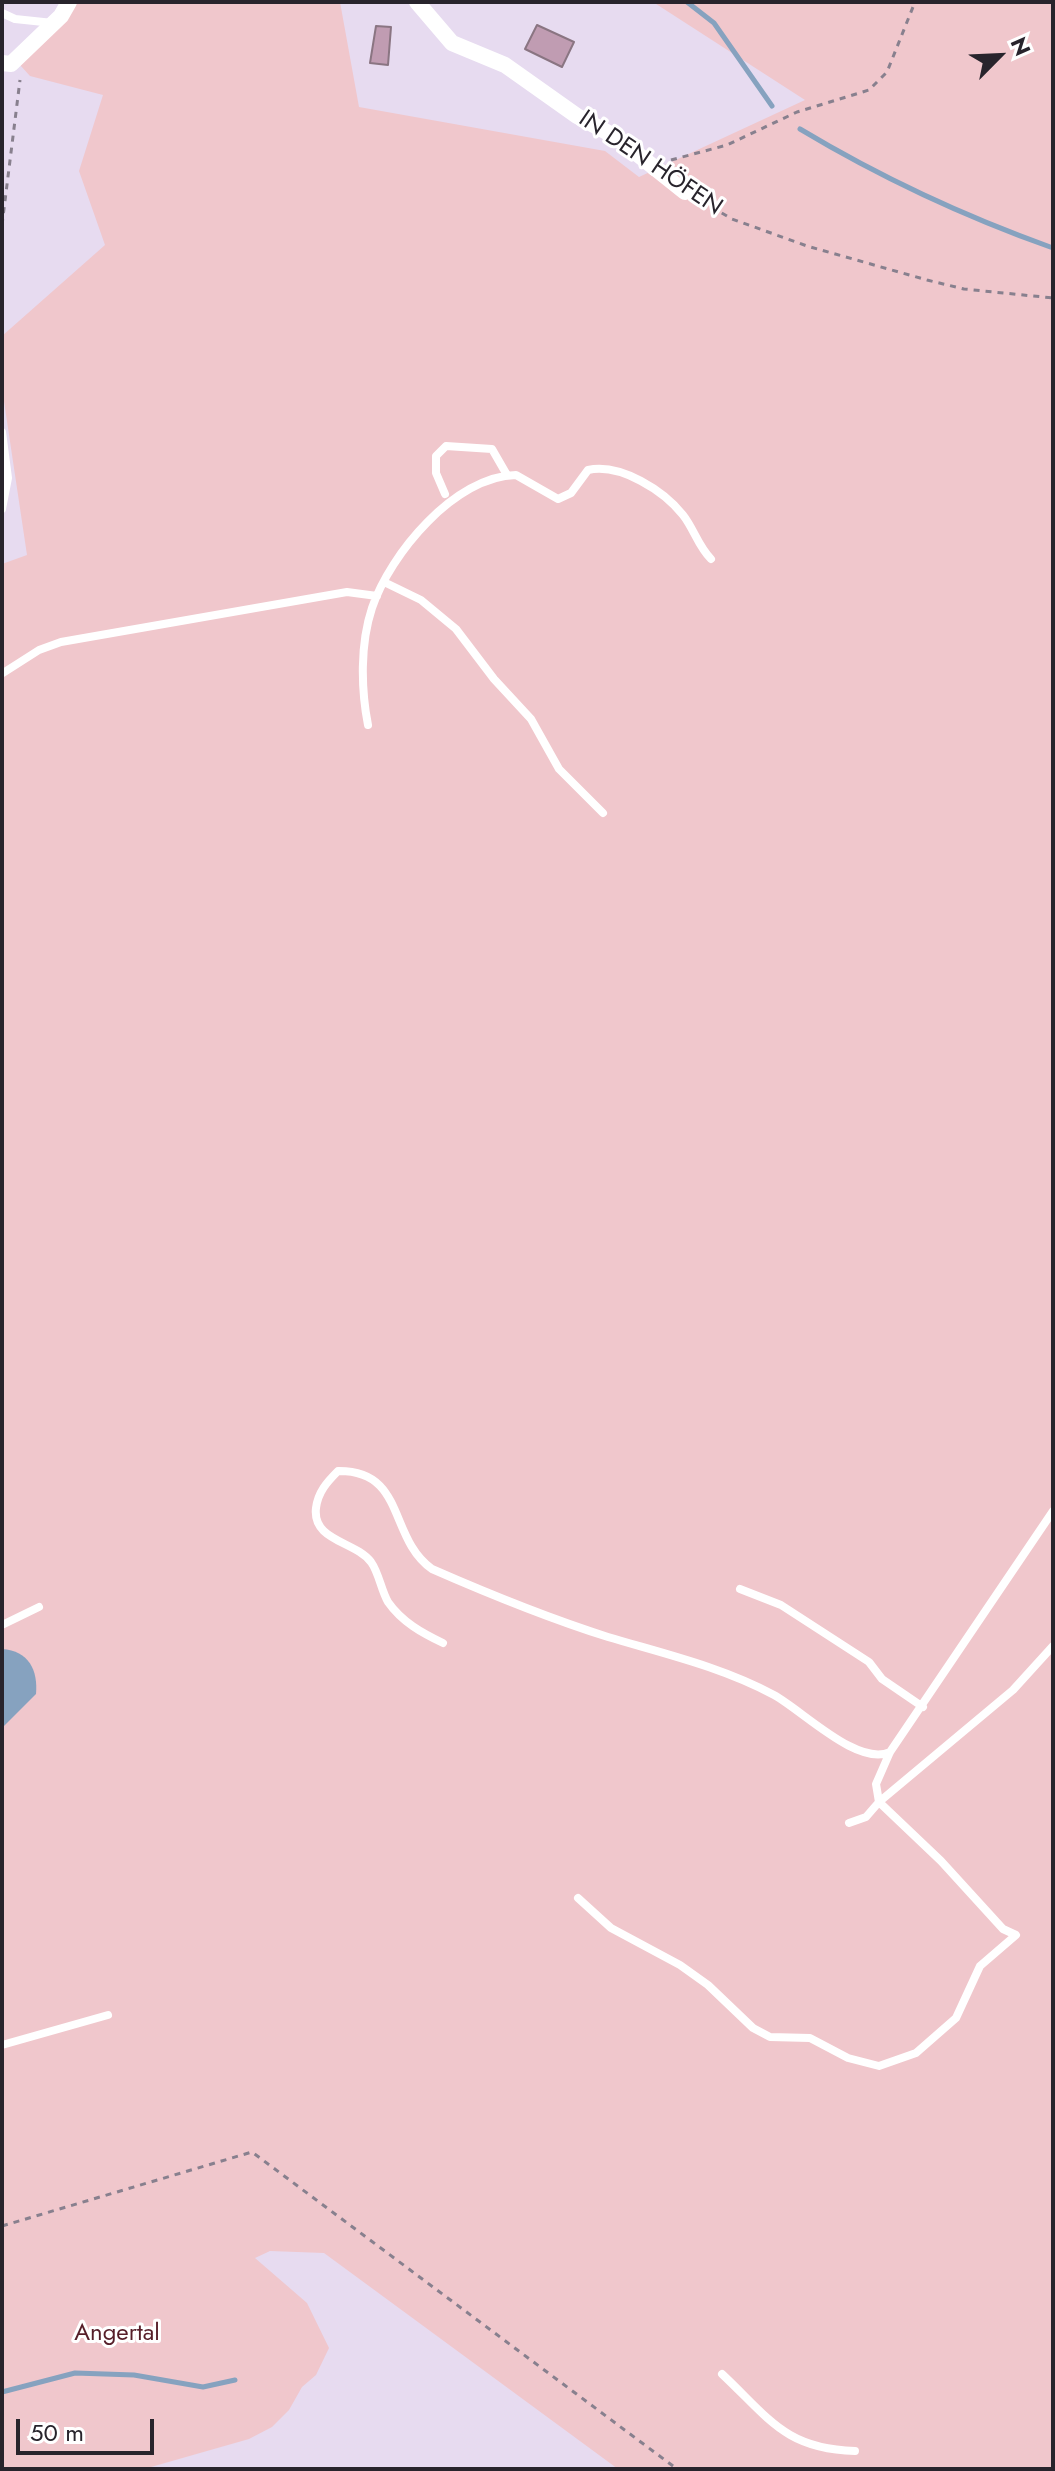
<!DOCTYPE html>
<html>
<head>
<meta charset="utf-8">
<style>
  body { margin:0 }
  #map { position:relative; width:1055px; height:2471px; overflow:hidden; background:#e7dbf0; font-family:Jost,sans-serif }
  canvas { display:block }
  .frame { position:absolute; inset:0; border:4px solid #28242c; pointer-events:none }
  .north { position:absolute; left:959px; top:16px; width:80px; height:80px; -webkit-text-stroke:6px #fff; paint-order:stroke; rotate:66deg; font-size:22px; font-weight:700; line-height:32px; text-align:center; color:#28242c }
  .north::after { content:''; display:block; margin:auto; width:28px; height:36px; background:#28242c; clip-path:polygon(50% 0,100% 100%,50% 72%,0 100%) }
  .scale { position:absolute; left:16px; top:2419px; width:138px; height:36px; box-sizing:border-box; border:4px solid #28242c; border-top:0; padding-left:10px; font-size:24px; line-height:28px; white-space:nowrap; color:#28242c; -webkit-text-stroke:6px #fff; paint-order:stroke }
</style>
</head>
<body>
<div id="map">
<canvas width="1055" height="2471"></canvas>
<div class="frame"></div>
<div class="north">N</div>
<div class="scale">50 m</div>
</div>
<script>
const ctx = document.querySelector('canvas').getContext('2d');
ctx.lineJoin = 'round';
function paint(path, color) { ctx.fillStyle = color; ctx.fill(path, 'evenodd'); }
function stroke(path, color, width, dash) { ctx.strokeStyle = color; ctx.lineWidth = width; ctx.lineCap = dash ? 'butt' : 'round'; ctx.setLineDash(dash || []); ctx.stroke(path); }
function write(font, color, halo, rows, align = 'center') {
  ctx.font = font + ' Jost,sans-serif'; ctx.lineWidth = 6; ctx.setLineDash([]); ctx.textBaseline = 'middle'; ctx.strokeStyle = halo; ctx.fillStyle = color; for (const [text, x, y, turn = 0] of rows) {
    ctx.save(); ctx.translate(x, y); ctx.rotate((+turn || 0) * Math.PI / 180); ctx.textAlign = isNaN(turn) ? turn : align; if (halo) ctx.strokeText(text, 0, 0); ctx.fillText(text, 0, 0); ctx.restore();
  }
}
paint(new Path2D(`
  M64,2H340L359,107L605,151L639,177L805,100L653,2H1053V2469H618L324,2253L270,2251L255,2258L307,2303L329,2348L316,2375L302,2387L289,2410L272,2427L249,2439L144,2469H2V564L27,555L2,388V336L105,245L79,171L103,95L30,76L20,65Z`), '#f0c7cc');
paint(new Path2D(`
  M2,1649C29,1651 38,1670 36,1694L2,1728Z`), '#86a2bf');
stroke(new Path2D(`
  M687,2L714,23L772,106
  M800,129C880,177 966,217 1053,248
  M2,2392L75,2373L134,2375L203,2387L235,2380`), '#86a2bf', 5);
const building = new Path2D(`
  M537,25L574,42L562,67L525,49Z
  M376,26L391,27L388,65L370,63Z`);
paint(building, '#c09cb2');
stroke(building, '#8a7582', 2);
stroke(new Path2D(`
  M671,160L727,145L797,112L869,90L887,72L915,2
  M701,201L732,219L807,246L927,280L964,289L1053,298
  M2,225L20,80
  M2,2226L252,2152L677,2469`), '#88808e', 3, [6, 6]);
stroke(new Path2D(`
  M2,13L15,19L53,23
  M2,432L8,478L2,509
  M445,494L436,473V456L446,446L492,449L507,475
  M384,582L421,600L456,629L494,679L531,719L559,769L603,813
  M3,673L39,650L61,642L347,592L377,596
  M368,725C361,689 360,644 372,608C390,554 455,476 516,475L558,499L571,493L588,470C621,463 664,491 683,515C694,529 698,546 711,559
  M1053,1511L890,1752L876,1784L879,1802L1013,1690L1053,1646
  M740,1589L781,1605L869,1662L882,1679L923,1707
  M2,1625L39,1607
  M443,1643C422,1633 402,1622 388,1602C381,1590 379,1573 371,1562C355,1541 312,1541 316,1508C318,1492 327,1482 338,1471C406,1470 388,1538 432,1569C489,1594 548,1618 608,1637C665,1654 722,1667 774,1695C803,1711 858,1767 890,1752
  M578,1898L611,1928L680,1965L708,1985L753,2028L770,2037L810,2038L848,2058L879,2066L916,2053L956,2018L980,1966L1016,1935L1003,1929L941,1861L879,1802L866,1817L849,1823
  M2,2045L108,2015
  M722,2374C769,2418 785,2449 855,2451`), '#fff', 8);
stroke(new Path2D(`
  M417,2L452,43L505,65L577,116L616,137L685,192
  M2,63L11,64L61,16L69,2`), '#fff', 16);
write('24px', '#28242c', '#fff', [
  ["IN DEN HÖFEN",650,164,34]
]);
write('24px', '#561e29', '#fff', [
  ["Angertal",117,2334]
]);
</script>
</body>
</html>
